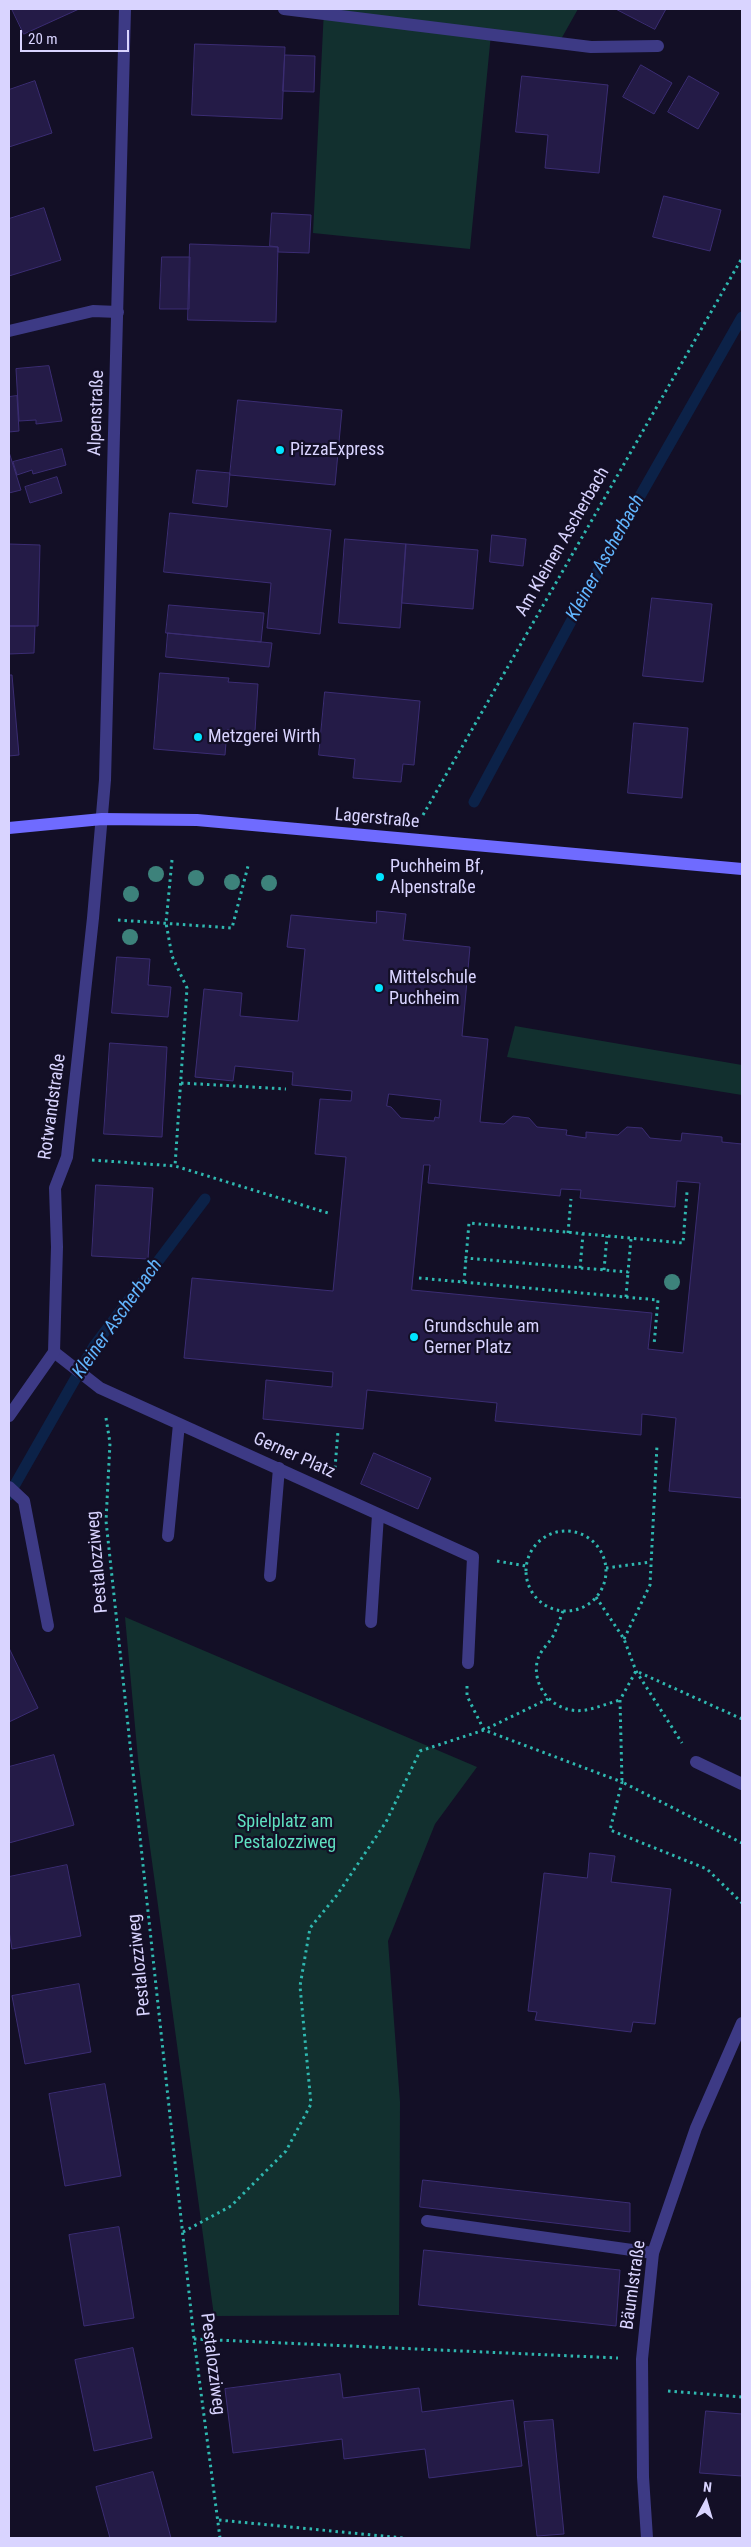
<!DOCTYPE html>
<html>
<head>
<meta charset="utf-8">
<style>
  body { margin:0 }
  #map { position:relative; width:751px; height:2547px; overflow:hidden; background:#130f26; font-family:"Roboto Condensed",sans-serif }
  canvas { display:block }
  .frame { position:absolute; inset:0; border:10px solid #d9d4ff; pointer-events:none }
  .north { position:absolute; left:681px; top:2477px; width:50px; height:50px; -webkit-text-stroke:4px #130f26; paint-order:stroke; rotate:6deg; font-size:14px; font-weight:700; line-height:20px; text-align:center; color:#d9d4ff }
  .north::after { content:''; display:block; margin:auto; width:18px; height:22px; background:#d9d4ff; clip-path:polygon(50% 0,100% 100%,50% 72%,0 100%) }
  .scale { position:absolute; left:20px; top:30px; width:109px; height:22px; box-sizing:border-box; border:2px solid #d9d4ff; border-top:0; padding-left:6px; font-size:15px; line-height:18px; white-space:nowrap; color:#d9d4ff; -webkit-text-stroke:4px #130f26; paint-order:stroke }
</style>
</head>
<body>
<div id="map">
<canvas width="751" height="2547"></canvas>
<div class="frame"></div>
<div class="north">N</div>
<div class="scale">20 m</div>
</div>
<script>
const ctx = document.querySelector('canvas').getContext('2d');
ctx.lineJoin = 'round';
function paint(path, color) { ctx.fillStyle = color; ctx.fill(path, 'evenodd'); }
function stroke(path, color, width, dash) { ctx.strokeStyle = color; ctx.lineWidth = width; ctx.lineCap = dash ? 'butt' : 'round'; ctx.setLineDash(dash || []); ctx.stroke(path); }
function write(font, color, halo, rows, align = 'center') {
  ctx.font = font + ' "Roboto Condensed",sans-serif'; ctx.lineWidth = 4.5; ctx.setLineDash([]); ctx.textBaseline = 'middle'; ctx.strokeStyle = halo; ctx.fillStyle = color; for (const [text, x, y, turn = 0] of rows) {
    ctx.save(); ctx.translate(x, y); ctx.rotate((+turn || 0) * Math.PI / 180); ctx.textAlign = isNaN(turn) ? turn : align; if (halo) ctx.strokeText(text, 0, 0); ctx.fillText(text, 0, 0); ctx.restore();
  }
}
paint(new Path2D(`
  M324,9H578L560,41L491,34L470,249L313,233Z
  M515,1026L742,1065V1095L507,1057Z
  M125,1617L477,1767L435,1824L388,1941L400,2102L399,2315L214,2316L138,1759Z`), '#12302f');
stroke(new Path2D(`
  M474,802L611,547L742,317
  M9,1495L94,1346L205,1199`), '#0c2248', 11);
const building = new Path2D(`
  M12,9H79L24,34Z
  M616,9H666L655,29Z
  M195,44L285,47L282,119L192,115Z
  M285,55L315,56L314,92L283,91Z
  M641,65L672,83L654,114L623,97Z
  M522,76L608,85L599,173L545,168L548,135L516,132Z
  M689,76L719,93L698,129L668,112Z
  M35,81L52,133L9,147V90Z
  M664,196L721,210L710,251L653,237Z
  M44,208L61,260L9,276V219Z
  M272,213L311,215L309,253L278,252V247L270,246Z
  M190,244L278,247L276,322L188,320Z
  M162,257H190L189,309H160Z
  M49,366L62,421L36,424V420L19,421L16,369Z
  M17,396L19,431L9,432V397Z
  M238,400L342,410L335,485L230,475Z
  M62,449L66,465L33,474L32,470L17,475L13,462Z
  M9,452L21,490L9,493Z
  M197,470L230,473L227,507L193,503Z
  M57,477L62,493L30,503L25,487Z
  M170,513L331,530L320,634L267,628L271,583L164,572Z
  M492,535L526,539L523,566L490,562Z
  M345,539L406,544L400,628L339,623Z
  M9,544L40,545L38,626H9Z
  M406,544L478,550L473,609L402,603Z
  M652,598L712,604L703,682L643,676Z
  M169,605L264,613L261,642L166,633Z
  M9,626H35L34,653L9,654Z
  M168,633L272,643L269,667L166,657Z
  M160,673L229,678L228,682L258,684L255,731L227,730L225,755L154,749Z
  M9,675H12L19,755L9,756Z
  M325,692L420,701L414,765L403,764L401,782L353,778L355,759L319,755Z
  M634,723L688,728L682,798L628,793Z
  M377,911L406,914L403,940L470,947L462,1036L488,1039L480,1122L504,1124L513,1116L529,1118L537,1127L567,1130L566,1135L586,1138V1132L618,1135L627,1127L642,1128L650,1138L681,1141L682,1133L722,1137V1142L742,1144V1498L669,1491L676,1418L642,1414L641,1435L495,1421L497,1403L367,1390L363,1429L263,1419L266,1380L332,1387L333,1372L184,1358L192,1278L333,1291L346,1157L315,1154L320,1099L351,1101L352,1091L292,1085L293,1072L235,1066L233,1081L195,1077L204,989L242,993L240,1016L298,1021L305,949L287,947L291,915L376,923ZM389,1094L441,1100L439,1118L435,1117L434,1121L401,1118L391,1107L387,1106ZM424,1165H430L428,1183L560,1196L561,1189L581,1190L580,1198L675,1207L677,1181L700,1183L683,1353L648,1349L652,1313L412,1290Z
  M117,957L150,959L148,985L171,987L168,1017L112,1013Z
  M110,1043L167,1047L162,1137L104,1134Z
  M96,1185L153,1188L148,1259L92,1256Z
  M374,1453L431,1478L418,1509L361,1484Z
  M9,1648L38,1708L9,1722Z
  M54,1755L74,1825L9,1843V1767Z
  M590,1853L615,1856L611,1882L671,1889L655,2024L633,2022L631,2032L535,2020L537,2012L528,2011L544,1873L587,1878Z
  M67,1865L81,1936L12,1949L9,1931V1877Z
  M79,1984L91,2052L25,2064L12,1996Z
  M105,2084L121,2176L65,2186L49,2094Z
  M423,2180L630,2203V2232L420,2207Z
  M119,2227L134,2318L84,2326L69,2235Z
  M424,2250L620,2270L616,2326L419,2305Z
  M133,2348L152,2438L94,2451L75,2360Z
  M340,2374L343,2398L419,2388L422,2412L513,2400L522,2466L429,2478L425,2449L344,2459L342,2439L233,2453L225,2389Z
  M706,2411L742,2414V2476L700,2473Z
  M553,2420L564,2534L537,2536L524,2422Z
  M153,2472L171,2538H110L96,2487Z`);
paint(building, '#241b47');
stroke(building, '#3b2d73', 1);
stroke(new Path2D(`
  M423,815L742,258
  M172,860L166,923L172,956L187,988L175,1166
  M118,920L232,928L248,866
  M181,1083L286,1089
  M92,1160L175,1166L328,1213
  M568,1233L571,1199
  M631,1239L628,1272L466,1258L469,1223L683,1243L687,1192
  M580,1268L583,1234
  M604,1270L607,1236
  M419,1278L658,1300L654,1345
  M464,1282L466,1258
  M626,1297L628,1272
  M106,1418L110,1443L106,1521L194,2339L220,2538
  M335,1468L338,1431
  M526 1571a40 40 0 1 1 80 0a40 40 0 1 1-80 0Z
  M497,1561L526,1566
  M606,1568L651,1562
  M596,1597L624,1639L636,1671L682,1743
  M563,1611C560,1619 557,1628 553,1636C548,1645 540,1650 537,1662C532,1691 558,1715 586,1710C597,1708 609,1703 620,1700
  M624,1639L650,1585L657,1445
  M467,1686V1696L484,1730L548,1699
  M742,1719L636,1671L620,1700L622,1782L742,1843
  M183,2232L231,2206L286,2151L311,2104L300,1986L310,1928L337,1895L386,1822L420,1751L484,1730L622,1782L610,1830L707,1869L742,1903
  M194,2339L618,2358
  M668,2391L742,2397
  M219,2520L403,2538`), '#2fb8b0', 3, [2.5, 4]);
stroke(new Path2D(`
  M284,9L591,47L658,46
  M54,1352L100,1388L473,1557L468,1663
  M9,1487L24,1501L48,1626
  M168,1536L179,1424
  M270,1576L279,1468
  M371,1622L378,1515
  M696,1762L742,1784
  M427,2221L653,2253`), '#3d3a85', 12);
stroke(new Path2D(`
  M9,331L93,311L118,312
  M9,1416L54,1352L57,1247L55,1188L67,1157L93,918L105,780L125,9
  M647,2538L643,2477L642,2359L653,2253L696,2128L742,2023`), '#3d3a85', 12);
stroke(new Path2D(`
  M9,828L102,819L197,820L742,869`), '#6f6bff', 12);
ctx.fillStyle = '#3d827b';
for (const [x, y] of [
  [156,874],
  [196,878],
  [232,882],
  [269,883],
  [131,894],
  [130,937],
  [672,1282]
]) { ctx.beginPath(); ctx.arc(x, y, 8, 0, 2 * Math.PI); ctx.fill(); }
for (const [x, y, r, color] of [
  [280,450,5,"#00e5ff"],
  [198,737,5,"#00e5ff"],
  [380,877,5,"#00e5ff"],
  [379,988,5,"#00e5ff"],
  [414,1337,5,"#00e5ff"]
]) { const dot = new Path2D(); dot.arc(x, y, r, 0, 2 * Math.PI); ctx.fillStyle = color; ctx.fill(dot); stroke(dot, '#130f26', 2); }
write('18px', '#d9d4ff', '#130f26', [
  ["Alpenstraße",97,413,-88],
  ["Am Kleinen Ascherbach",563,542,-60],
  ["Lagerstraße",377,819,5],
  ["Rotwandstraße",53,1107,-82],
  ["Gerner Platz",294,1456,24],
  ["Pestalozziweg",98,1562,-95],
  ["Pestalozziweg",140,1965,-96],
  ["Bäumlstraße",634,2285,-82],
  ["Pestalozziweg",212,2364,83]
]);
write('18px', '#d9d4ff', '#130f26', [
  ["PizzaExpress",290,450],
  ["Metzgerei Wirth",208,737],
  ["Puchheim Bf,",390,867],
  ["Alpenstraße",390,888],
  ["Mittelschule",389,978],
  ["Puchheim",389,999],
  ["Grundschule am",424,1327],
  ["Gerner Platz",424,1348]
], 'left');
write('18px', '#5fe0c0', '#130f26', [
  ["Spielplatz am",285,1822],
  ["Pestalozziweg",285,1843]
]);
write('italic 19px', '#62b6ff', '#130f26', [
  ["Kleiner Ascherbach",606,558,-61],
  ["Kleiner Ascherbach",118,1319,-55]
]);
</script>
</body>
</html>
